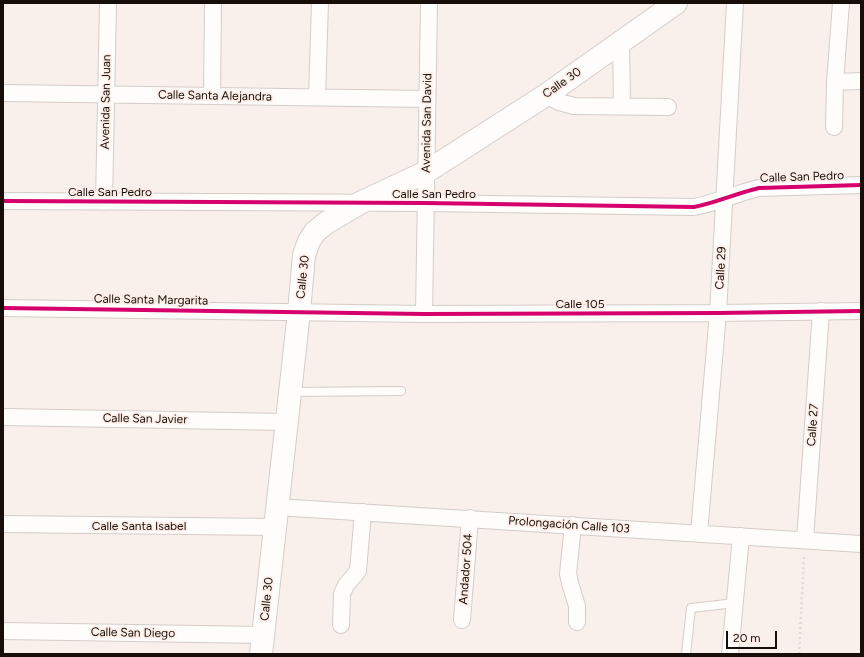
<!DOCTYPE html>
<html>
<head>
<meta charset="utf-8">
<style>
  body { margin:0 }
  #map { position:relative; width:864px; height:657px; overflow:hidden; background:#f9f0ec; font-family:Figtree,sans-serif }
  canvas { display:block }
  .frame { position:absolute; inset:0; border:4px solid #170e0a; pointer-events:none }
  .scale { position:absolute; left:726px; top:631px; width:51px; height:18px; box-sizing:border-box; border:2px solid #170e0a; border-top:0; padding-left:5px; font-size:12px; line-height:14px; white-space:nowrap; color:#170e0a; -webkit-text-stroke:3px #feeee7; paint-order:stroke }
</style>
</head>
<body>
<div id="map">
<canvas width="864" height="657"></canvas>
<div class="frame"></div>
<div class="scale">20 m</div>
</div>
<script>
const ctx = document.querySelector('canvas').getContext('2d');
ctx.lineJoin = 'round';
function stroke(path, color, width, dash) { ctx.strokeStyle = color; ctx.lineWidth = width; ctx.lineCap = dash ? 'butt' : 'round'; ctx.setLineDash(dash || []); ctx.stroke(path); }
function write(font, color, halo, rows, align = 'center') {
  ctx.font = font + ' Figtree,sans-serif'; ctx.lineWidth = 3.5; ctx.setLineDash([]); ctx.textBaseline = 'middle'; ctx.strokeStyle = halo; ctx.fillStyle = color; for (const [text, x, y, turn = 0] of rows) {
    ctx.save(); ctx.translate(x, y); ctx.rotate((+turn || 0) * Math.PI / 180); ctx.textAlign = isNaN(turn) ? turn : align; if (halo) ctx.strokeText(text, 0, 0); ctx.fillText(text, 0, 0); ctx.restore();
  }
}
const lane = new Path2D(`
  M291,392L401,391
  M686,654L691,608L735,603`);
const street = new Path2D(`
  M621,41L622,106
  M835,82L861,81
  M3,93L427,99
  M546,95L559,102L574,106L668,107
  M212,96L213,3
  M317,97L320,3
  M834,127L835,82L841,3
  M3,201L425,203L694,207C716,203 737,193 759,188L861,185
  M104,202L108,3
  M3,308L424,314L718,313L861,311
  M424,314L429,3
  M3,417L287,422
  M277,507L861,544
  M3,524L275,527
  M573,525L568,574L570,583L577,606V622
  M699,533L718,313L735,3
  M805,540L821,311
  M462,620L470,518
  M341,625L342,594L346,585L358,571L363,512
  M3,631L263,635
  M730,654L741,536`);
const secondary = new Path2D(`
  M261,654L299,312L304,255L309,241L315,232L326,223L360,203L426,172L546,95L676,3`);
stroke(lane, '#d5ccc8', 10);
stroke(street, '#d5ccc8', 18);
stroke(secondary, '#d5ccc8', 24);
stroke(new Path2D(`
  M799,654L804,557`), '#dddad8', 2.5, [2, 3]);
stroke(lane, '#fefdfc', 8);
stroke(street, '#fefdfc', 16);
stroke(secondary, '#fefdfc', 22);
stroke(new Path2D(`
  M3,201L425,203L694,207C716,203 737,193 759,188L861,185
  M3,308L424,314L718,313L861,311`), '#d6006c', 4);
write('12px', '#170e0a', '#feeee7', [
  ["Calle 30",562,83,-35],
  ["Calle Santa Alejandra",215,96,1],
  ["Avenida San Juan",106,102,-89],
  ["Avenida San David",427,123,-89],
  ["Calle San Pedro",802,177,-2],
  ["Calle San Pedro",110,192],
  ["Calle San Pedro",434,194],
  ["Calle 29",721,268,-87],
  ["Calle 30",303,277,-84],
  ["Calle Santa Margarita",151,300,1],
  ["Calle 105",580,304],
  ["Calle San Javier",145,419,1],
  ["Calle 27",813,425,-86],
  ["Prolongación Calle 103",569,525,4],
  ["Calle Santa Isabel",139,526],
  ["Andador 504",466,569,-86],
  ["Calle 30",267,599,-84],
  ["Calle San Diego",133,633,1]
]);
</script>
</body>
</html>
